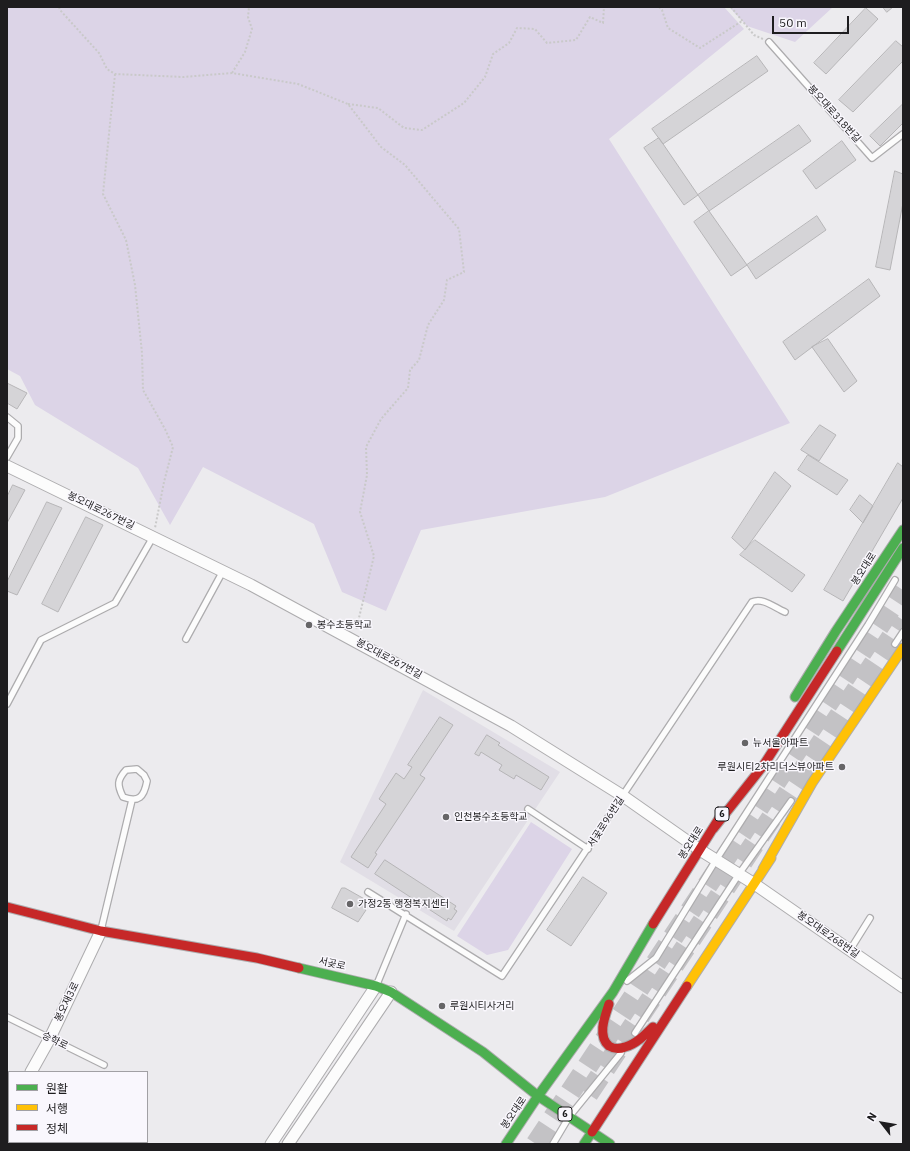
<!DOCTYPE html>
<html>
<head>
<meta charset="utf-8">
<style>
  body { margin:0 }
  #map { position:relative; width:910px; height:1151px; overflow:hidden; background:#ecebee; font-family:"IBM Plex Sans","Noto Sans KR",sans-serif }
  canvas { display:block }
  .frame { position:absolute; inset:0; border:8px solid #1e1d1f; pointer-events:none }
  .legend { position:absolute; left:8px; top:1071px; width:140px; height:72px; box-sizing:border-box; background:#f9f7fd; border:1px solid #a1a0a4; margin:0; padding:5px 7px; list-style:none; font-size:12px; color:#1e1d1f }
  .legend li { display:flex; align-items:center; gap:8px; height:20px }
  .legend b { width:20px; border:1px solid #a1a0a4 }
  .north { position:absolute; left:862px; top:1103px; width:40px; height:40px; -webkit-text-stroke:3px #f9f7fd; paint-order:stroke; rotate:301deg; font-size:11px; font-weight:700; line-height:16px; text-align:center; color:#1e1d1f }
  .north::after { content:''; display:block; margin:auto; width:14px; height:18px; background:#1e1d1f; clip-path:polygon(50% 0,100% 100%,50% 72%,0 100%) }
  .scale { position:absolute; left:772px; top:16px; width:77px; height:18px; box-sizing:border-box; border:2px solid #1e1d1f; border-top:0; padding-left:5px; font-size:12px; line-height:14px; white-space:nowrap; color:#1e1d1f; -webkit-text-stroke:3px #f9f7fd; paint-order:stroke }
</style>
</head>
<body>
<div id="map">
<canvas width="910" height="1151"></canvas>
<div class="frame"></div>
<ul class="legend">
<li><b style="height:5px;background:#4caf50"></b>원활</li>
<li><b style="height:5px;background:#ffc107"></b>서행</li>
<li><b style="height:5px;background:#c62828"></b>정체</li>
</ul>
<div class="north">N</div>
<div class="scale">50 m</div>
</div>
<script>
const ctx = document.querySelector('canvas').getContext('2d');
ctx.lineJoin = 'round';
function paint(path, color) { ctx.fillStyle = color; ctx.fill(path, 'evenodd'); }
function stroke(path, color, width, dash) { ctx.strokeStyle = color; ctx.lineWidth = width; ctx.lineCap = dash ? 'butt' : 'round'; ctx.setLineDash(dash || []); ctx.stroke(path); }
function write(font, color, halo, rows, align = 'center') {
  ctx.font = font + ' "IBM Plex Sans","Noto Sans KR",sans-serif'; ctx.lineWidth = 3; ctx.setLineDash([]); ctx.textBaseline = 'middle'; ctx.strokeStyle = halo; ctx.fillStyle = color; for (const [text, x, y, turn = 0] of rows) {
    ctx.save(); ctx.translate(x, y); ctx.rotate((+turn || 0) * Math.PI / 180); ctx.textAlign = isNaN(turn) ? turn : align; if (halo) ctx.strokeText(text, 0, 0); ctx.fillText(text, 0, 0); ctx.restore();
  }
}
paint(new Path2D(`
  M423,690L560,772L454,931L340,862Z`), '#e1dee6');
paint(new Path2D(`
  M7,7H724L744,29L609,139L790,423L605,497L421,530L386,611L342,592L314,524L203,467L170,525L138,468L35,405L20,376L7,369Z
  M729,7H833L795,42L747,26Z
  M531,822L572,849L508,950L487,955L457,936Z`), '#dcd4e7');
const building = new Path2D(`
  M883,7H893L887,12Z
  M866,8L878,19L826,74L814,63Z
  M896,41L903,47V61L853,112L839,100Z
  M757,56L768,71L663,144L652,129Z
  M903,104V123L880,146L870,136Z
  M799,125L811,141L709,211L698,195Z
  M659,138L698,195L684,205L644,148Z
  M842,141L856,160L816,189L803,171Z
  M895,171L903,174V203L890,270L876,267Z
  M709,211L747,265L731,276L694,222Z
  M817,216L826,230L756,279L747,265Z
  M869,279L880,296L795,360L783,342Z
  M828,339L857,381L844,392L812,347Z
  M7,383L27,393L17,409L7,403Z
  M820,425L836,435L819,461L801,450Z
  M808,455L848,480L837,495L798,470Z
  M898,463L903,467V498L843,601L824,590Z
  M775,472L791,486L745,550L732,538Z
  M13,485L25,490L7,523V497Z
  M860,495L873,506L863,523L850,510Z
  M47,502L62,508L17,595L7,591V582Z
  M86,517L103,525L58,612L42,604Z
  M755,540L805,575L792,592L740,555Z
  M440,717L453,725L420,775L425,778L375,853L377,854L368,868L351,857L386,804L379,799L396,773L404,779L412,767L408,765Z
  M487,735L500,743L498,745L549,777L541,790L516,775L514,779L499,770L502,765L481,752L479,756L475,754Z
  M385,860L456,906L454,909L457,911L451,920L448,918L447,921L375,874Z
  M583,877L607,893L571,946L547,930Z
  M342,888H345L368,901L364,909L366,910L358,922L332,908Z`);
paint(building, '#d5d4d7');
stroke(building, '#b6b5b7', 1);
stroke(new Path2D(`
  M588,1094L903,620
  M536,1144L903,590`), '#c3c2c5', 21, [21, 10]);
const lane = new Path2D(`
  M769,42L872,158L903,134
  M7,417L18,426V438L7,457
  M186,639L223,571
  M895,644L903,632
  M7,704L41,640L115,603L153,537
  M137,769L144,775L147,781C144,797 139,803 123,797C117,785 117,780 126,770Z
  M528,809L588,849
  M368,892L502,976L752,602C763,597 775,608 785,612
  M101,930L132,800
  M850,950L870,918
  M627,981L656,958L716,860L868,625L895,580
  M377,984L406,914
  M7,1017L104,1065
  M635,1033L739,874L791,801
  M553,1144L569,1117L621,1053`);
const street = new Path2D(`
  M7,466L251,585L511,726L623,796L700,850L753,883L903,987
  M31,1072L50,1038L101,931
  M7,1117L9,1113
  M104,1144L106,1142
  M271,1144L376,986
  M288,1144L391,992`);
const fast = new Path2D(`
  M837,651L903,548
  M795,697L836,631L903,530
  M299,968L376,986L391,992L483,1052L538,1096L506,1144
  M584,1144L592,1132
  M610,1144L538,1096L613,992L653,924`);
const slow = new Path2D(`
  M763,869L812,783L903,648
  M687,986L771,858`);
const jam = new Path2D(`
  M713,829L763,766L837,651
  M7,907L101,931L257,958L299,968
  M653,924L720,817
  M609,1004C605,1016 597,1036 609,1046C614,1049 620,1049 625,1047C636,1044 645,1035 653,1027
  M592,1132L687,986`);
stroke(lane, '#adacae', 8);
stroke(street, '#adacae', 13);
stroke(fast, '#adacae', 11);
stroke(slow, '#adacae', 11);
stroke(jam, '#adacae', 11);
stroke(new Path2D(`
  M59,7L60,10L99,53L107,69L115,74L183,77L232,73L298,84L348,104L381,147L405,165L459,229L464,272L447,280L444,300L428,325L419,360L410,370L408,388L381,419L366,447L367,475L360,512L374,556L356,630
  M659,7L662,10L668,28L700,48L742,21
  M731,7L754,35L763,39
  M232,73L245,52L252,29L248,17L249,7
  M115,74L103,194L126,240L135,285L142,353L143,390L165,429L173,447L164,482L155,528
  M348,104L378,108L404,128L422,130L464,103L485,77L493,54L509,43L517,28L535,29L547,43L576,40L590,17L603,23L604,7`), '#c9c9c9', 2, [2, 2]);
stroke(lane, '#fcfcfc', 5.5);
stroke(street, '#fcfcfc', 11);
stroke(fast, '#4caf50', 9);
stroke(slow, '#ffc107', 9);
stroke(jam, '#c62828', 9);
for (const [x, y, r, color] of [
  [309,625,4,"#666567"],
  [745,743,4,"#666567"],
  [842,767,4,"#666567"],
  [446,817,4,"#666567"],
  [350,904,4,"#666567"],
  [442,1006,4,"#666567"]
]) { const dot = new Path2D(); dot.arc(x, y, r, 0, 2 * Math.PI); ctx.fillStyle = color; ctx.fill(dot); stroke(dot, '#f9f7fd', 1.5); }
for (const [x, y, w] of [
  [722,814,14],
  [565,1114,14]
]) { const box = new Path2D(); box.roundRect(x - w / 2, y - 7, w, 14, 3); ctx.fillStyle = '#f9f7fd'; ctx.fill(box); stroke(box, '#1e1d1f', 1); }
write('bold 9px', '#1e1d1f', null, [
  ["6",722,814],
  ["6",565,1114]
]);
write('10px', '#1e1d1f', '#f9f7fd', [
  ["봉오대로318번길",834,114,48],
  ["봉오대로267번길",101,511,26],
  ["봉오대로",864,569,-57],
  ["봉오대로267번길",389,659,28],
  ["서곷로96번길",606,822,-57],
  ["봉오대로",691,843,-57],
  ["봉오대로268번길",828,935,35],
  ["서곶로",332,964,13],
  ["봉오재3로",67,1002,-64],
  ["승학로",55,1041,26],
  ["봉오대로",514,1113,-56]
]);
write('10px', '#1e1d1f', '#f9f7fd', [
  ["봉수초등학교",317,625],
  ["뉴서울아파트",753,743],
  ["루원시티2차리더스뷰아파트",834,767,"right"],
  ["인천봉수초등학교",454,817],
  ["가정2동 행정복지센터",358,904],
  ["루원시티사거리",450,1006]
], 'left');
</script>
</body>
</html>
